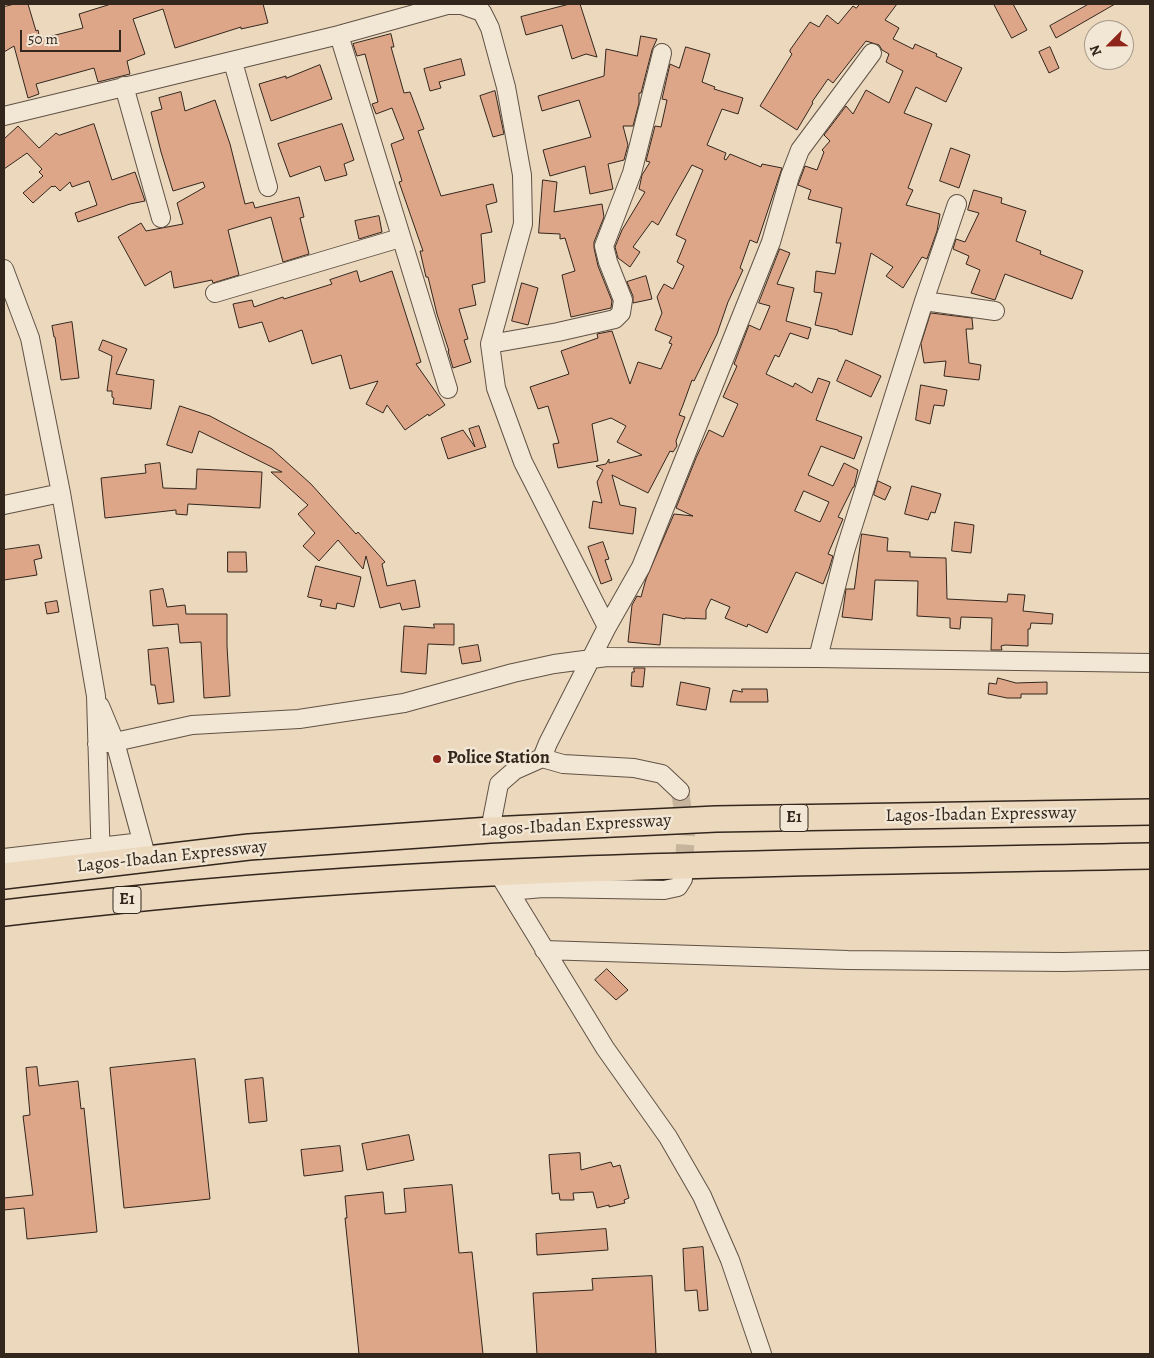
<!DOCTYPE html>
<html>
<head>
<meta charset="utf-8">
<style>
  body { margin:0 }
  #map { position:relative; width:1154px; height:1358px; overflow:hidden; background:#ebd8bd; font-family:Alegreya,serif }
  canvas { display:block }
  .frame { position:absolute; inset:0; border:5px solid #32261d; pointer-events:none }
  .north { position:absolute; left:1084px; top:20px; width:50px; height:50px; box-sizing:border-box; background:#f2e6d4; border:1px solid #a5998b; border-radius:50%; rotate:247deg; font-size:14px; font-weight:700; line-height:20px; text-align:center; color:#32261d }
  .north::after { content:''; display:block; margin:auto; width:18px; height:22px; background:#8f2418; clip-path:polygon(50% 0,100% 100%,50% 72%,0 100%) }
  .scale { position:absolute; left:20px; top:30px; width:101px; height:22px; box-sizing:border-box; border:2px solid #32261d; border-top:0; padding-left:6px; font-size:15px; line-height:18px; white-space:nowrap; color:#32261d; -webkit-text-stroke:4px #f2e6d4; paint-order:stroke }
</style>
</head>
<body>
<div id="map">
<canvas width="1154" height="1358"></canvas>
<div class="frame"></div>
<div class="north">N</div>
<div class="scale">50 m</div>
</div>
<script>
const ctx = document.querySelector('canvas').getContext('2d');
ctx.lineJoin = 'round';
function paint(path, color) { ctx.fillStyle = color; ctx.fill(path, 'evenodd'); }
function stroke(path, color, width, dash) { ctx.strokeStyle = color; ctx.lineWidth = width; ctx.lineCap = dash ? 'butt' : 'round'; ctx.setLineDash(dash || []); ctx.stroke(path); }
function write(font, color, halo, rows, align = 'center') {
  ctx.font = font + ' Alegreya,serif'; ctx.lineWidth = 5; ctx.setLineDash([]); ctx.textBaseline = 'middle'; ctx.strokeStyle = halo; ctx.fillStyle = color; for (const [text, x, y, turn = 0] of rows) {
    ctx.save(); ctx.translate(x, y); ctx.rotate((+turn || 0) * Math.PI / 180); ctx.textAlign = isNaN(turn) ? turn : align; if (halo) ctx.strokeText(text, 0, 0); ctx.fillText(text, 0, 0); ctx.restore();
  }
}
const building = new Path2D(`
  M15,4H28L36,31L38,30L40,39L83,28L79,14L111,4H263L268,23L241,29V27L175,48L163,9L133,19L145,54L127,61L130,74L98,82L94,68L36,84L39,94L28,98L14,46L4,52V7Z
  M570,4H580L597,57L586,54L572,59L562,25L526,35L521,17Z
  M860,4H897L885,20L899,28L893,39L913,49L915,44L937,54L936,56L962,68L946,102L916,87L904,113L932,124L908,188L913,190L906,205L940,214L937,231L927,259L922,257L903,288L886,276L893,267L871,253L852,335L838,331V330L815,325L822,293L814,292L816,271L835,274L841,243H836L842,208L808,199L811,190L798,185L805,166L817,170L824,152L822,150L830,141L824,135L846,106L853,114L866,90L889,103L903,71L886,62L889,54L882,50L879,45L866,41L833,83L828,79L812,102L813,103L797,130L760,106L792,54L790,52V50L810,22L819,27L827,15L838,24L853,6L856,8Z
  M994,4H1013L1027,30L1012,38Z
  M1089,4H1115L1056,38L1050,26Z
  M391,34L394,47H391L404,93L410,92L424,129L418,131L441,196L493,184L497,202L486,205L492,232L481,234L485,282L472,285L476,305L459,309L468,339L464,340L471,362L453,368L448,351H449L437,314L428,277H426L420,251H423L399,182L402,181L391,144L404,139L392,108L376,114L372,104L378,102L365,54L357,56L353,44Z
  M641,36L657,39L652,50L641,93H639V103L633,126H623L628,145L624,160L608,164L613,189L590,194L585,166L550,176L543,150L591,137L579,100L542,111L538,96L604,76L606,49L637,56Z
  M686,47L710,54L702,82L715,87L714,89L743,98L738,114L722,109L707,145L726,153L724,159L726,160L730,154L761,167L762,164L782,168L757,243L750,240L740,268L743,270L728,302L717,334L694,381L692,380L683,405L679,415L685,417L676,441L677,446L673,452L670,451L648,493L612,475L620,505L636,508L633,534L589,528L593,501L602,503L597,482L603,470L596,466L606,464L609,459V463L642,455L617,442L626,426L611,418L592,424L598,461L558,468L553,444L559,443L548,406L538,409L530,387L569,374L561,351L598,338L597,334L612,331L630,384L638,362L661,369L672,344L669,343L672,337L655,330L662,313L657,297L664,284L673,289L684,266L677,262L686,240L676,235L703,170L692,165L658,225L652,221L633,247L640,252L630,267L618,258L615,247L622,230L645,192L639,189L642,175L650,162L646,161L655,126L661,127L667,100L662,99L670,64L679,68Z
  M1050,47L1059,68L1049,73L1039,52Z
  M461,59L465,75L439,82L441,88L430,91L424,69Z
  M320,65L332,99L271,121L259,84L286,76V78Z
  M495,91L504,134L493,137L480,96Z
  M181,92L185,111L215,100L230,144L245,204L253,202L255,208L299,197L304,217L300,218L309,254L283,262L271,217L228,230L239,275L213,283L212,280L174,288L171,271L145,286L118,237L141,223L146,231L183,224L177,203L205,187L203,182L173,191L161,152L151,112L162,109L159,98Z
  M94,124L112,180L135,172L145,201L130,204L78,222L75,213L97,205L89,181L72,187L70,182L60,191L55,186L53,187L52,186L33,203L23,193L43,176L39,172L42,169L27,153L4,169V139L18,126L39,148L56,133L59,135Z
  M342,124L354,160L344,164L347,175L325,181L320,166L290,177L278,144Z
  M951,148L970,155L959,188L940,181Z
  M543,180L557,182L554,212L602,204L604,217L594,242V248L598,266L612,301L611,308L571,317L562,275L575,271L565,238L560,239V234L539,233Z
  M974,190L1002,198L1001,203L1026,211L1016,241L1041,251L1040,254L1083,271L1072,299L1005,274L995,300L971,293L980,270L966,264L969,256L953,249L956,239L965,242L979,213L968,210Z
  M379,216L382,232L359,239L355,221Z
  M780,249L790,253L777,284L794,288L786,321L811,328L808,339L790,333L779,357L775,355L766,374L793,387L795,383L812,393L818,378L830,382L816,420L862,437L854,459L821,446L808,475L833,486L844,463L858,470L854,487H853L838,517L843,519L828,554L833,556L829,569L823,584L796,572L767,633L748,624L747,627L725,618L730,607L711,599L706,610V619L685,618V619L663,614L660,645L628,642L632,605L637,596L641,597L646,579L674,514L693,516L676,508L696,458L709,430L723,437L738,404L723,397L737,366L734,364L749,325L760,330L770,306L759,303ZM804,491L829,502L820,522L795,511Z
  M357,271L360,282L392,271L421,362L416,364L445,405L429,416L428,414L405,430L387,405L383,413L366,404L378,381L350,389L341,355L312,364L302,330L269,342L262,322L239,328L233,304L252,300L254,307L283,297L284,299L332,284L330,280Z
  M646,276L652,299L633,303V296L627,282Z
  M522,283L538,288L528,325L512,321Z
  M931,313L972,318L973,329H966L969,363L981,365L979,380L944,376L946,361L924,363L921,344Z
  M72,322L79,378L61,380L55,337H54L52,326Z
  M103,340L127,349L116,374L154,380L151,409L113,404L114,398L112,397V391H107L112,356L99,350Z
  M846,360L881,376L871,397L837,381Z
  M921,385L947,390L944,406L934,405L930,424L916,420Z
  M180,406L210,416L272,449L311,484L356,534L358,532L385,562L382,564L387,586L415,580L420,607L402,610L400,603L380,608L366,556L363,569L338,540L319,561L303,546L315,533L298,514L308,505L271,472H282L199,431L192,453L167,445Z
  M479,426L486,447L448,459L441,438L463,430L475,447L469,429Z
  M160,463L163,488L196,489L197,469L262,472L260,508L188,504L187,515L176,514V510L105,518L101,478L146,473L145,465Z
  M878,481L891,487L885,500L874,495Z
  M912,486L941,494L935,513L931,512L928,520L905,514Z
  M955,522L974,525L971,553L952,551Z
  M862,534L888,538L887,551L910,552V557L946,558L947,599L1007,602L1008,594L1025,595L1023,611L1053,614L1052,624L1031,623L1030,629H1028V646L1005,645L1001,646L1002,650H991L992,618L961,617L960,629L950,628V618L917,616L918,581L875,580L872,620L842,617L846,589H854Z
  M603,542L609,559L605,560L612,580L601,584L588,547Z
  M39,545L42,558L34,560L37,575L4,580V550Z
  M228,552H246L247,572H228Z
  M316,566L361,577L354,607L337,603L336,609L320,606L322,600L308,597Z
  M163,589L167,607L185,605L186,614H227V646L230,696L204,698L201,642L180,643L178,624L153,626L150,591Z
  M57,601L59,612L47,614L45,603Z
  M434,624H454V645L428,644L426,674L401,672L404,626L434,628Z
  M478,645L481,661L462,664L459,648Z
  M168,648L174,702L158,704L155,685H151L148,650Z
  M634,668H645L643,687L631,686L632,672H634Z
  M998,678L1016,683L1047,682V694H1021V698H1007L988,694L989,683L996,684Z
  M681,682L710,688L706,710L677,705Z
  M742,689H767L768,702H730L733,690L742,692Z
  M607,969L628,990L616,1000L595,980Z
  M195,1059L210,1199L124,1208L110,1068Z
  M37,1067L39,1086L78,1081L81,1109L84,1108L97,1232L27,1239L24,1208L4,1210V1198L33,1195L23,1116L30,1115L26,1068Z
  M263,1078L267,1121L249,1123L245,1080Z
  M409,1135L414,1160L367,1170L362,1144Z
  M340,1146L343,1171L304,1176L301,1150Z
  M580,1153L581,1170L611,1162L613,1167L620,1165L629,1198L624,1200L625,1203L609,1207V1205L597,1208L593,1192L573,1193L574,1200H560L559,1193L552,1194L549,1155Z
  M452,1185L459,1253L472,1252L483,1354H359L345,1218H347L345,1196L383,1192L385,1214L406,1212L404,1189Z
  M606,1229L608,1250L537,1255L536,1234Z
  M703,1247L708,1310L699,1311L697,1290L685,1291L683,1249Z
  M652,1276L656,1354H537L533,1293L593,1290L592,1279Z`);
paint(building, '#dea688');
stroke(building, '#32261d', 1);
stroke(new Path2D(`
  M680,791L686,833L683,876`), '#c6b49d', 18, [18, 9]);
const minor = new Path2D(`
  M339,35L448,389
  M233,62L268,187
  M124,86L161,218
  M4,116L339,35L447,5H462L482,12L490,28L506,87L522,175L523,224L490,344L496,388L523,462L607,627
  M4,269L30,338L61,493L96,696L101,864
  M215,293L400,238
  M924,301L995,311
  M490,344L558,332L615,319L621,313L623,300L608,262L604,246L632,173L662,53
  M4,505L61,493
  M818,658L845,551L924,301L957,204
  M100,706L115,742L147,859
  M97,744L115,742L192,725L299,719L404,703L513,673L554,664L607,657L818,658L1150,663
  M542,758L563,764L634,768L662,774L680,791
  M490,830L499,784L515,770L542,758L548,743L607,627L641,567L771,242L790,176L800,150L872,53
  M4,858L142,842
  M498,873L605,1048L668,1137L702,1196L730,1260L762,1354
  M509,891L543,888L664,890L678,887L683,879
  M544,950L848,960L1063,962L1150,960`);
const highway = new Path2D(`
  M4,876L249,847L490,830L716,819L1150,812
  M4,913C53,907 103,902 153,897C484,864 818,863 1150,856`);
stroke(minor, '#605245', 20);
stroke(highway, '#32261d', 28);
stroke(minor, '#f2e6d4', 18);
stroke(highway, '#ebd8bd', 25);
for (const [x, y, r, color] of [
  [437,759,5,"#8f2418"]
]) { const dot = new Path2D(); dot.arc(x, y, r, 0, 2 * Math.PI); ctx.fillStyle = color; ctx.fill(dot); stroke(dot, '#f2e6d4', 2); }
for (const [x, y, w] of [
  [794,818,28],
  [127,900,28]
]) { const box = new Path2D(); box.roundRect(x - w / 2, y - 13.5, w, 27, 4); ctx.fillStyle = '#f2e6d4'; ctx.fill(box); stroke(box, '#32261d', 1); }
write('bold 16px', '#32261d', null, [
  ["E1",794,818],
  ["E1",127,900]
]);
write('bold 18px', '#32261d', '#f2e6d4', [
  ["Police Station",447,759]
], 'left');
write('18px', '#32261d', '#f2e6d4', [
  ["Lagos-Ibadan Expressway",981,815,-1],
  ["Lagos-Ibadan Expressway",576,826,-3],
  ["Lagos-Ibadan Expressway",172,857,-6]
]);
</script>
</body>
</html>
